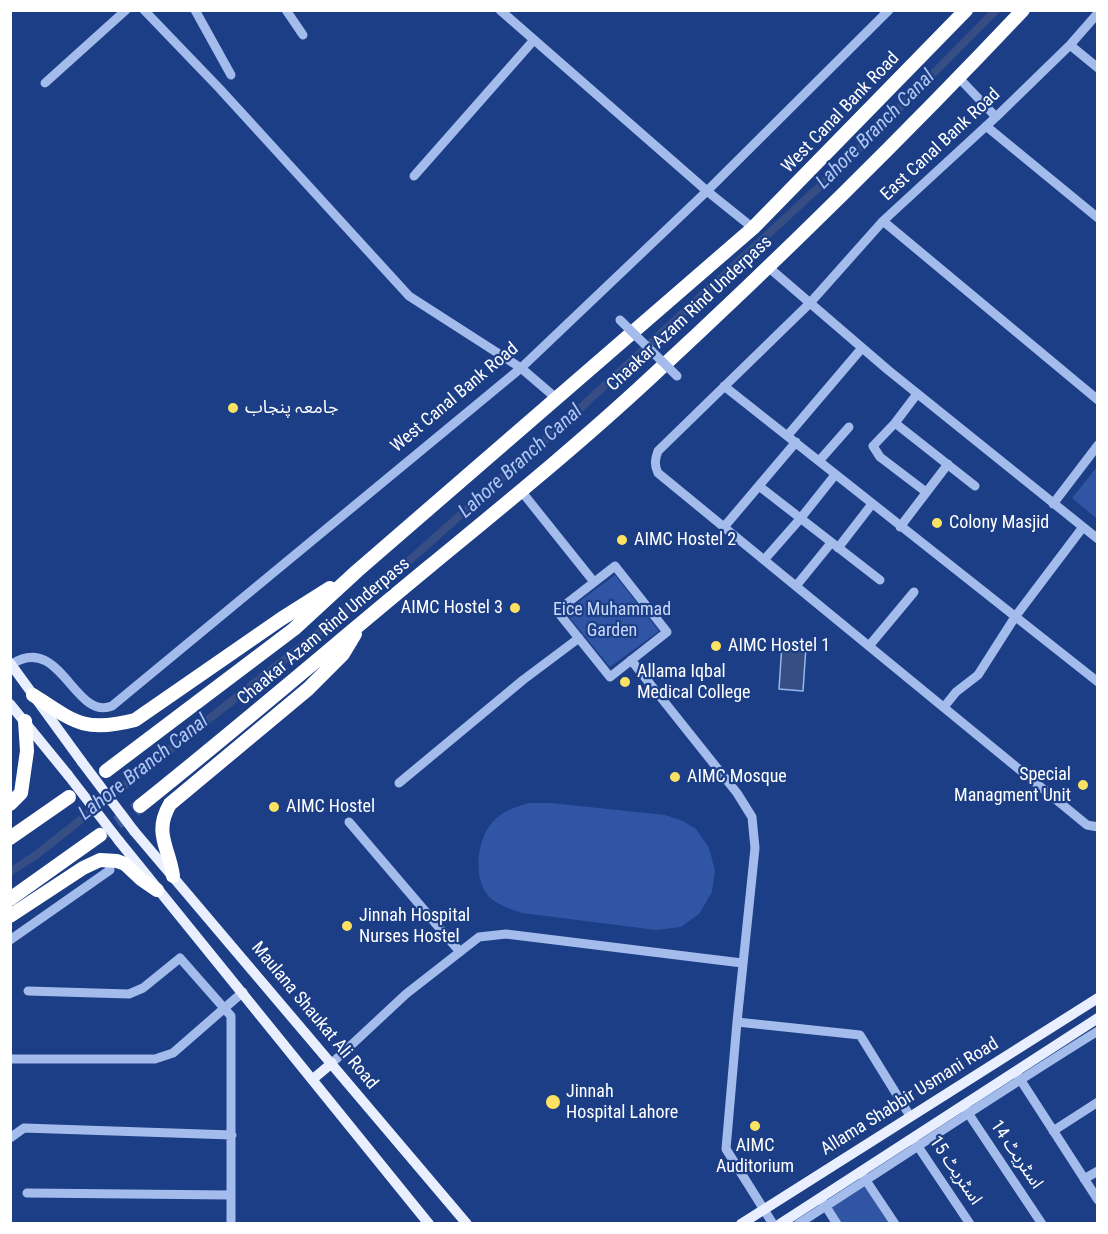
<!DOCTYPE html>
<html>
<head>
<meta charset="utf-8">
<style>
  body { margin:0 }
  #map { position:relative; width:1108px; height:1234px; overflow:hidden; background:#1c3e86; font-family:"Roboto Condensed",sans-serif }
  canvas { display:block }
  .frame { position:absolute; inset:0; border:12px solid #fff; pointer-events:none }
</style>
</head>
<body>
<div id="map">
<canvas width="1108" height="1234"></canvas>
<div class="frame"></div>
</div>
<script>
const ctx = document.querySelector('canvas').getContext('2d');
ctx.lineJoin = 'round';
function paint(path, color) { ctx.fillStyle = color; ctx.fill(path, 'evenodd'); }
function stroke(path, color, width, dash) { ctx.strokeStyle = color; ctx.lineWidth = width; ctx.lineCap = dash ? 'butt' : 'round'; ctx.setLineDash(dash || []); ctx.stroke(path); }
function write(font, color, halo, rows, align = 'center') {
  ctx.font = font + ' "Roboto Condensed","Noto Sans Arabic",sans-serif'; ctx.lineWidth = 4.5; ctx.setLineDash([]); ctx.textBaseline = 'middle'; ctx.strokeStyle = halo; ctx.fillStyle = color; for (const [text, x, y, turn = 0] of rows) {
    ctx.save(); ctx.translate(x, y); ctx.rotate((+turn || 0) * Math.PI / 180); ctx.textAlign = isNaN(turn) ? turn : align; if (halo) ctx.strokeText(text, 0, 0); ctx.fillText(text, 0, 0); ctx.restore();
  }
}
paint(new Path2D(`
  M1097,467V519L1072,498Z
  M615,575L659,631L610,667L565,612Z
  M529,803H551L665,815L683,821L696,829L709,848L715,870L712,892L699,914L681,927L656,930L522,913C511,909 493,904 486,893C472,871 478,831 499,816C508,809 519,806 529,803Z
  M867,1184L893,1223H841L830,1207Z`), '#2f55a4');
const water = new Path2D(`
  M782,644L806,646L803,691L779,689Z`);
paint(water, '#364e83');
stroke(water, '#97b5ed', 1.5);
stroke(new Path2D(`
  M10,872L36,855L402,567L574,414L845,163L996,10`), '#364e83', 8);
stroke(new Path2D(`
  M100,835L140,806`), '#3e5b98', 14, [14, 7]);
stroke(new Path2D(`
  M144,10L219,88L409,296L521,368L556,398
  M195,10L231,75
  M286,10L303,35
  M500,10L707,191L753,228
  M1098,13L1070,45L996,117L883,221L810,303L658,451C655,459 654,465 658,473L1087,825L1098,827
  M1070,45L1098,68
  M959,78L996,117
  M45,83L126,10
  M986,126L1098,218
  M414,176L533,41
  M883,221L1098,400
  M767,266L888,370L1098,539
  M724,386L1098,682
  M917,394L895,423L975,486
  M895,423L873,446L880,457L926,492
  M788,435L862,348
  M819,461L849,427
  M759,486L880,580
  M522,492L594,582
  M1053,504L1098,445
  M724,527L796,442
  M900,527L948,464
  M838,548L872,504
  M764,560L800,519L835,475
  M615,566L667,632L610,677L557,611Z
  M796,586L831,543
  M869,646L914,592
  M631,660L737,793L752,817L755,848L737,1022L726,1149L773,1224
  M12,664C61,633 74,721 112,706L521,368L707,191L889,10
  M944,707L956,692L978,675L1015,617L1083,527
  M399,783L523,680L579,638
  M349,822L460,952
  M10,940L110,870L109,860
  M28,991L129,994L143,988L180,958L231,1016V1224
  M737,1022L860,1035L910,1116
  M10,1059H155L173,1053L243,992
  M332,1063L406,994L479,937L506,934L742,963
  M1018,1076L1098,1200
  M964,1107L1042,1224
  M1053,1131L1098,1102
  M10,1138L24,1128L232,1135
  M915,1142L970,1224
  M863,1176L895,1224
  M1084,1179L1098,1171
  M27,1193L231,1195
  M823,1202L837,1224
  M798,1224C898,1160 996,1094 1098,1031`), '#a4bceb', 9);
stroke(new Path2D(`
  M10,663L82,762
  M10,704L68,775
  M134,831L467,1224
  M119,841L429,1224
  M313,1079L332,1063
  M741,1224L1098,998
  M780,1224L1098,1018`), '#e9effe', 10);
stroke(new Path2D(`
  M33,695C74,722 85,733 135,720L281,619L330,588
  M106,771L294,629L357,571L753,228L966,10
  M10,804L21,793L27,751L25,721
  M140,806C238,728 333,646 430,566C504,505 578,445 648,380C777,261 902,138 1023,10
  M10,838L69,797
  M173,876C169,847 153,833 170,804L308,689L343,654L355,634
  M10,899L100,835
  M10,916L83,868L100,860L117,861L125,864L141,879L157,890`), '#fff', 14);
stroke(new Path2D(`
  M620,320L677,376`), '#a4bceb', 9);
stroke(new Path2D(`
  M82,762L134,831
  M68,775L119,841`), '#e9effe', 10);
for (const [x, y, r, color] of [
  [233,408,6,"#fbe262"],
  [937,523,6,"#fbe262"],
  [622,540,6,"#fbe262"],
  [515,608,6,"#fbe262"],
  [716,646,6,"#fbe262"],
  [625,682,6,"#fbe262"],
  [675,777,6,"#fbe262"],
  [1083,785,6,"#fbe262"],
  [274,807,6,"#fbe262"],
  [347,926,6,"#fbe262"],
  [553,1102,8,"#fbe262"],
  [755,1126,6,"#fbe262"]
]) { const dot = new Path2D(); dot.arc(x, y, r, 0, 2 * Math.PI); ctx.fillStyle = color; ctx.fill(dot); stroke(dot, '#1c3e86', 2); }
write('18px', '#fff', '#1c3e86', [
  ["West Canal Bank Road",841,113,-46],
  ["East Canal Bank Road",941,145,-43],
  ["Chaakar Azam Rind Underpass",690,314,-43],
  ["West Canal Bank Road",455,398,-40],
  ["Chaakar Azam Rind Underpass",324,632,-40],
  ["Maulana Shaukat Ali Road",314,1016,50],
  ["Allama Shabbir Usmani Road",910,1097,-32],
  ["اسٹریٹ 14",1016,1155,56],
  ["اسٹریٹ 15",955,1171,56]
]);
write('18px', '#fff', '#1c3e86', [
  ["جامعہ پنجاب",245,408],
  ["Colony Masjid",949,523],
  ["AIMC Hostel 2",634,540],
  ["AIMC Hostel 3",503,608,"right"],
  ["AIMC Hostel 1",728,646],
  ["Allama Iqbal",637,672],
  ["Medical College",637,693],
  ["Special",1071,775,"right"],
  ["Managment Unit",1071,796,"right"],
  ["AIMC Mosque",687,777],
  ["AIMC Hostel",286,807],
  ["Jinnah Hospital",359,916],
  ["Nurses Hostel",359,937],
  ["Jinnah",566,1092],
  ["Hospital Lahore",566,1113],
  ["AIMC",755,1146,"center"],
  ["Auditorium",755,1167,"center"]
], 'left');
write('18px', '#c9d9f8', '#1c3e86', [
  ["Eice Muhammad",612,610],
  ["Garden",612,631]
]);
write('italic 20px', '#b0c6f3', '#1c3e86', [
  ["Lahore Branch Canal",876,130,-45],
  ["Lahore Branch Canal",521,462,-42],
  ["Lahore Branch Canal",144,768,-38]
]);
</script>
</body>
</html>
